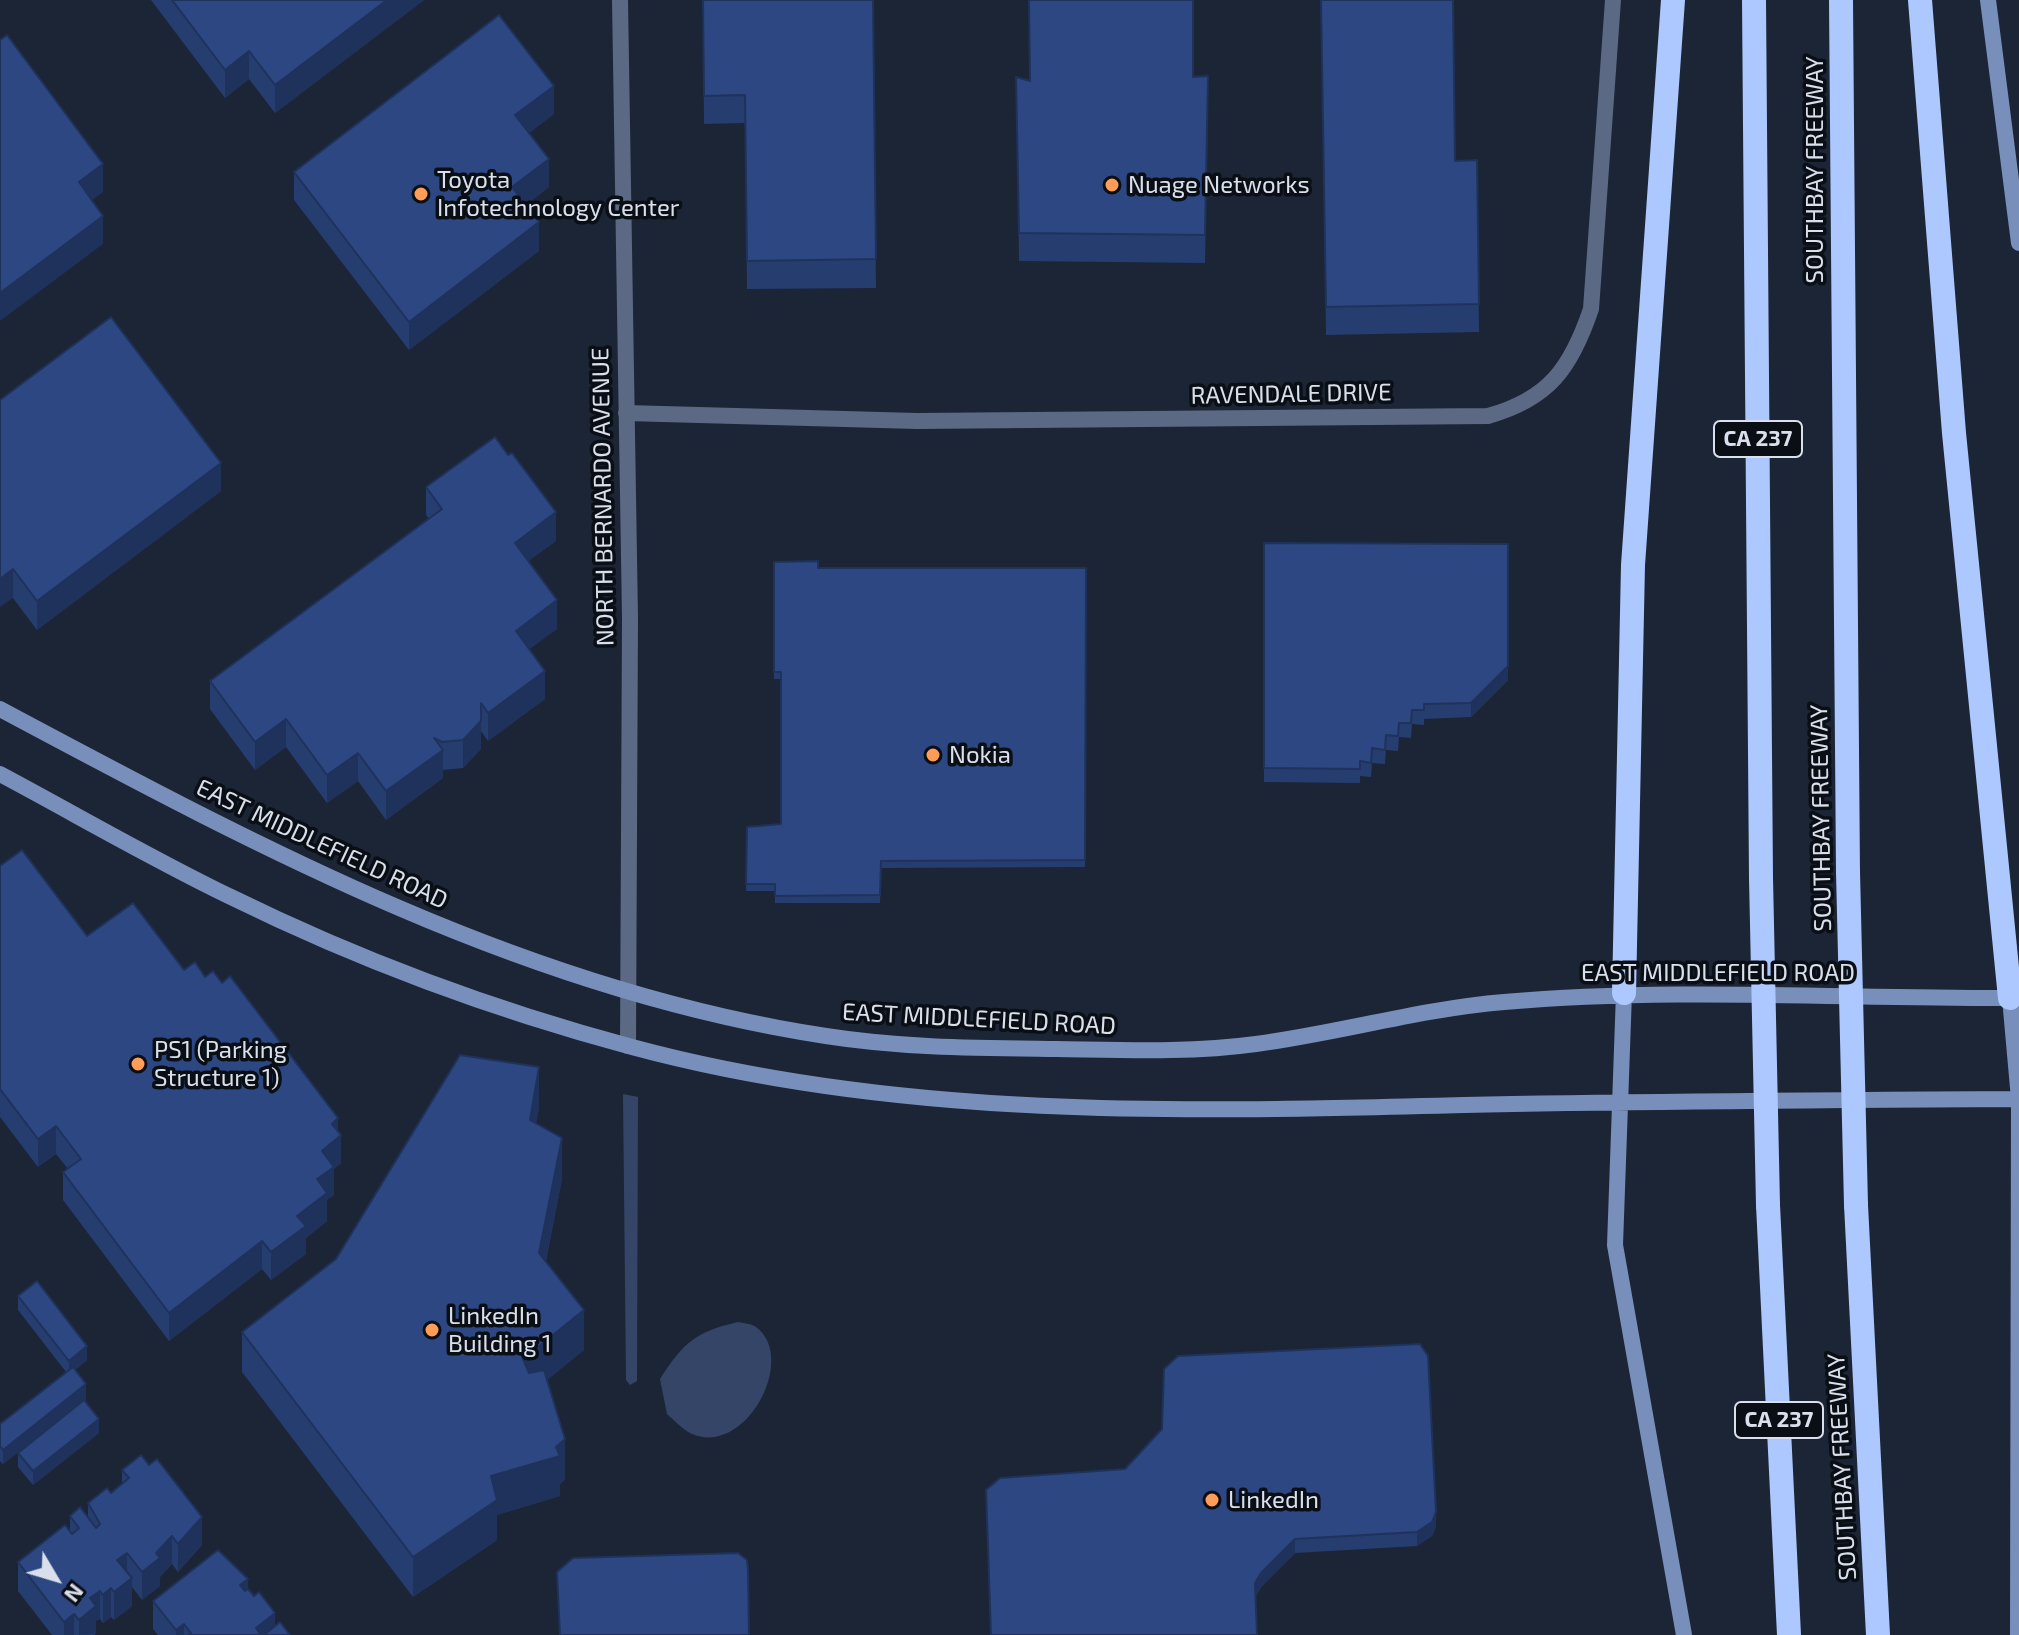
<!DOCTYPE html>
<html>
<head>
<meta charset="utf-8">
<style>
  body { margin:0 }
  #map { position:relative; width:2019px; height:1635px; overflow:hidden; background:#1c2535; font-family:"Exo 2",sans-serif }
  canvas { display:block }
  .north { position:absolute; left:16px; top:1539px; width:80px; height:80px; -webkit-text-stroke:6px #0a0e15; paint-order:stroke; rotate:128deg; font-size:22px; font-weight:700; line-height:32px; text-align:center; color:#dae0eb }
  .north::after { content:''; display:block; margin:auto; width:28px; height:36px; background:#dae0eb; clip-path:polygon(50% 0,100% 100%,50% 72%,0 100%) }
</style>
</head>
<body>
<div id="map">
<canvas width="2019" height="1635"></canvas>
<div class="north">N</div>
</div>
<script>
const ctx = document.querySelector('canvas').getContext('2d');
ctx.lineJoin = 'round';
function paint(path, color) { ctx.fillStyle = color; ctx.fill(path, 'evenodd'); }
function stroke(path, color, width, dash) { ctx.strokeStyle = color; ctx.lineWidth = width; ctx.lineCap = dash ? 'butt' : 'round'; ctx.setLineDash(dash || []); ctx.stroke(path); }
function write(font, color, halo, rows, align = 'center') {
  ctx.font = font + ' "Exo 2",sans-serif'; ctx.lineWidth = 7; ctx.setLineDash([]); ctx.textBaseline = 'middle'; ctx.strokeStyle = halo; ctx.fillStyle = color; for (const [text, x, y, turn = 0] of rows) {
    ctx.save(); ctx.translate(x, y); ctx.rotate((+turn || 0) * Math.PI / 180); ctx.textAlign = isNaN(turn) ? turn : align; if (halo) ctx.strokeText(text, 0, 0); ctx.fillText(text, 0, 0); ctx.restore();
  }
}
paint(new Path2D(`
  M623,1094L638,1097L637,1381L630,1385L626,1380Z
  M738,1322C743,1323 752,1324 756,1327C798,1358 746,1457 692,1434C683,1430 674,1420 667,1414L660,1379C684,1342 695,1332 738,1322Z`), '#344568');
stroke(new Path2D(`
  M620,0L630,618L628,1046
  M626,413L917,421L1488,416C1549,399 1571,368 1591,309L1613,0`), '#5b6984', 16);
stroke(new Path2D(`
  M1988,0L2019,243
  M0,709C262,849 528,991 826,1036C902,1048 979,1048 1056,1049C1123,1050 1190,1053 1256,1044C1339,1033 1420,1009 1504,1002C1675,987 1847,999 2018,998
  M0,774C77,815 152,859 231,897C359,960 494,1010 632,1047C903,1120 1186,1112 1464,1105C1649,1101 1834,1100 2019,1099
  M1624,993L1615,1245L1684,1635
  M2010,998L2019,1099L2018,1635`), '#798fbb', 16);
stroke(new Path2D(`
  M1754,0L1761,878
  M1841,0L1848,872
  M1920,0L1954,433L2010,998
  M1624,993L1633,565L1673,0
  M1768,1205L1789,1635
  M1856,1205L1878,1635`), '#adc8ff', 24);
stroke(new Path2D(`
  M1848,872L1856,1205
  M1761,878L1768,1205`), '#adc8ff', 24);
paint(new Path2D(`
  M151,0H424L275,113L249,79L225,98Z
  M703,0H873L876,288L747,289L745,123L704,124Z
  M1321,0L1455,161L1477,160L1479,332L1326,335Z
  M1016,77L1030,81L1193,77L1208,104L1205,263L1019,261Z
  M554,114L529,133L549,187L526,205L539,251L409,350L294,200V172Z
  M0,400L221,491L37,630L13,598Z
  M426,487L556,541L528,561L557,629L529,649L545,699L488,741L481,731V749L463,768L443,770V778L386,820L358,781L327,803L286,747L255,770L210,709V681L429,519L426,515Z
  M1264,543L1508,680L1471,717L1424,719V725L1412,724L1411,738L1399,737L1398,751L1386,750L1385,764L1372,763L1371,777L1360,776V783L1264,782Z
  M774,562L818,568H1086L1085,867L881,868L880,903H775V891H746L747,827L781,824V679H774Z
  M0,866L87,936L205,977L338,1132L341,1163L334,1169V1195L327,1200V1221L306,1238V1254L271,1280L262,1269L169,1341L63,1200V1172L68,1169L56,1154L38,1167L0,1117Z
  M539,1108L536,1124L562,1179L546,1261L584,1350L547,1380L565,1479L560,1484V1496L497,1515V1540L413,1597L242,1372V1332Z
  M18,1296L87,1360L75,1370L86,1399L3,1464L0,1461V1424L66,1372L18,1310Z
  M99,1433L33,1485L18,1467V1453Z
  M1125,1469L1436,1527L1432,1536L1417,1546L1295,1553L1261,1587L1256,1596Z
  M122,1470L202,1545L178,1572L172,1564L160,1577V1586L142,1600L132,1587V1606L114,1620L111,1617L103,1623L100,1619L96,1621L95,1635H52L18,1591V1562L70,1531V1516L88,1518V1503L111,1493L122,1484Z
  M248,1589L275,1626L290,1635H158L153,1629V1601Z`), '#263d70');
paint(new Path2D(`
  M387,0H424L275,113V85Z
  M249,51V79L225,98V70Z
  M554,86V114L515,143V115Z
  M549,159V187L512,215V187Z
  M103,164V192L79,210V182Z
  M103,216V244L0,321V293Z
  M539,222V251L409,350V322Z
  M221,463V491L37,630V601Z
  M556,512V541L515,571V543Z
  M13,569V598L0,607V579Z
  M557,600V629L516,659V631Z
  M1508,666V680L1471,717V703Z
  M545,671V699L488,741V713Z
  M481,703V749L463,768V740Z
  M286,719V747L255,770V742Z
  M443,750V778L386,820V791Z
  M358,753V781L327,803V775Z
  M539,1067V1108L530,1161V1120Z
  M338,1118V1137L341,1135V1163L334,1169V1195L327,1200V1221L306,1238V1254L271,1280V1252L317,1179L322,1151L332,1124Z
  M56,1126V1154L38,1167V1139Z
  M562,1138V1179L539,1294V1253Z
  M262,1241V1269L169,1341V1313Z
  M584,1310V1350L523,1399V1359Z
  M87,1346V1360L69,1375V1361Z
  M86,1384V1399L3,1464V1450Z
  M99,1419V1433L33,1485V1471Z
  M565,1439V1479L560,1484V1496L497,1515V1540L413,1597V1557L491,1476L556,1447Z
  M1436,1512V1527L1432,1536L1417,1546V1532Z
  M202,1517V1545L178,1572V1544Z
  M172,1536V1564L160,1577V1586L142,1600V1572Z
  M1295,1539V1553L1261,1587L1255,1597V1583L1261,1573Z
  M127,1553V1581L117,1560Z
  M132,1578V1606L114,1620V1592Z
  M248,1579V1607L240,1585Z
  M111,1588V1617L103,1623V1595Z
  M100,1591V1619L96,1621V1634L79,1635V1620L90,1598Z
  M275,1613V1635H256V1628Z
  M74,1614V1635H64V1622Z
  M184,1624V1635H176V1630Z`), '#1f325b');
const building = new Path2D(`
  M172,0H387L275,85L249,51L225,70Z
  M703,0H873L876,259L747,261L745,95L704,96Z
  M1029,0H1193V77L1208,76L1205,235L1019,233L1016,77L1030,81Z
  M1321,0H1453L1455,161L1477,160L1479,304L1326,307Z
  M499,15L554,86L515,115L549,159L512,187L539,222L409,322L294,172Z
  M7,35L103,164L79,182L103,216L0,293V40Z
  M111,317L221,463L37,601L13,569L0,579V400Z
  M495,437L508,455L512,453L556,512L515,543L557,600L516,631L545,671L488,713L481,703V721L463,740L442,742L434,738L443,750L386,791L358,753L327,775L286,719L255,742L210,681L442,509L426,487Z
  M1264,543L1508,544V666L1471,703L1424,704V710H1412L1411,723H1399L1398,736L1386,735L1385,750L1372,748L1371,763L1360,761V769L1264,768Z
  M818,561V568H1086L1085,860L881,861L880,895L775,896V884H746L747,827L781,824V672H774V562Z
  M22,850L87,936L133,903L184,970L195,962L205,977L213,971L222,983L230,976L338,1118L332,1124L341,1135L322,1151L334,1167L317,1179L327,1193L297,1216L306,1226L271,1252L262,1241L169,1313L63,1172L81,1159L56,1126L38,1139L0,1089V866Z
  M460,1055L539,1067L530,1120L562,1138L539,1253L584,1310L523,1359L529,1373L544,1370L565,1439L556,1447L560,1456L491,1476L497,1500L413,1557L242,1332L336,1259Z
  M37,1281L87,1346L69,1361L18,1296Z
  M1420,1344L1428,1356L1436,1512L1432,1522L1417,1532L1295,1539L1261,1573L1255,1583L1257,1635H991L986,1490L1000,1478L1125,1469L1162,1429L1164,1369L1178,1356Z
  M73,1367L86,1384L3,1450L0,1446V1424Z
  M84,1400L99,1419L33,1471L18,1453Z
  M141,1455L149,1465L157,1459L202,1517L178,1544L172,1536L156,1553L160,1558L142,1572L127,1553L117,1560L132,1578L114,1592L111,1588L103,1595L100,1591L90,1598L96,1606L79,1620L74,1614L64,1622L18,1562L65,1525L72,1534L79,1528L70,1516L80,1507L96,1528L100,1524L88,1503L107,1488L111,1493L129,1478L122,1470Z
  M218,1550L248,1579L240,1585L245,1591L248,1589L254,1596L259,1592L275,1613L256,1628L261,1635H188L191,1633L184,1624L176,1630L153,1601Z
  M738,1553L747,1560L748,1570L749,1635H560L557,1572L573,1558Z
  M280,1622L290,1635H264Z`);
paint(building, '#2c4782');
stroke(building, '#1f325b', 2);
for (const [x, y, r, color] of [
  [1112,185,8,"#fe9c58"],
  [421,194,8,"#fe9c58"],
  [933,755,8,"#fe9c58"],
  [138,1064,8,"#fe9c58"],
  [432,1330,8,"#fe9c58"],
  [1212,1500,8,"#fe9c58"]
]) { const dot = new Path2D(); dot.arc(x, y, r, 0, 2 * Math.PI); ctx.fillStyle = color; ctx.fill(dot); stroke(dot, '#0a0e15', 3); }
for (const [x, y, w] of [
  [1758,439,88],
  [1779,1420,88]
]) { const box = new Path2D(); box.roundRect(x - w / 2, y - 18, w, 36, 6); ctx.fillStyle = '#0a0e15'; ctx.fill(box); stroke(box, '#dae0eb', 2); }
write('bold 22px', '#dae0eb', null, [
  ["CA 237",1758,439],
  ["CA 237",1779,1420]
]);
write('24px', '#dae0eb', '#0a0e15', [
  ["SOUTHBAY FREEWAY",1815,170,-90],
  ["RAVENDALE DRIVE",1291,394,-1],
  ["NORTH BERNARDO AVENUE",603,497,-91],
  ["SOUTHBAY FREEWAY",1821,818,-91],
  ["EAST MIDDLEFIELD ROAD",322,844,25],
  ["EAST MIDDLEFIELD ROAD",1718,973],
  ["EAST MIDDLEFIELD ROAD",979,1019,3],
  ["SOUTHBAY FREEWAY",1842,1467,-93]
]);
write('24px', '#dae0eb', '#0a0e15', [
  ["Toyota",437,180],
  ["Infotechnology Center",437,208],
  ["Nuage Networks",1128,185],
  ["Nokia",949,755],
  ["PS1 (Parking",154,1050],
  ["Structure 1)",154,1078],
  ["LinkedIn",448,1316],
  ["Building 1",448,1344],
  ["LinkedIn",1228,1500]
], 'left');
</script>
</body>
</html>
